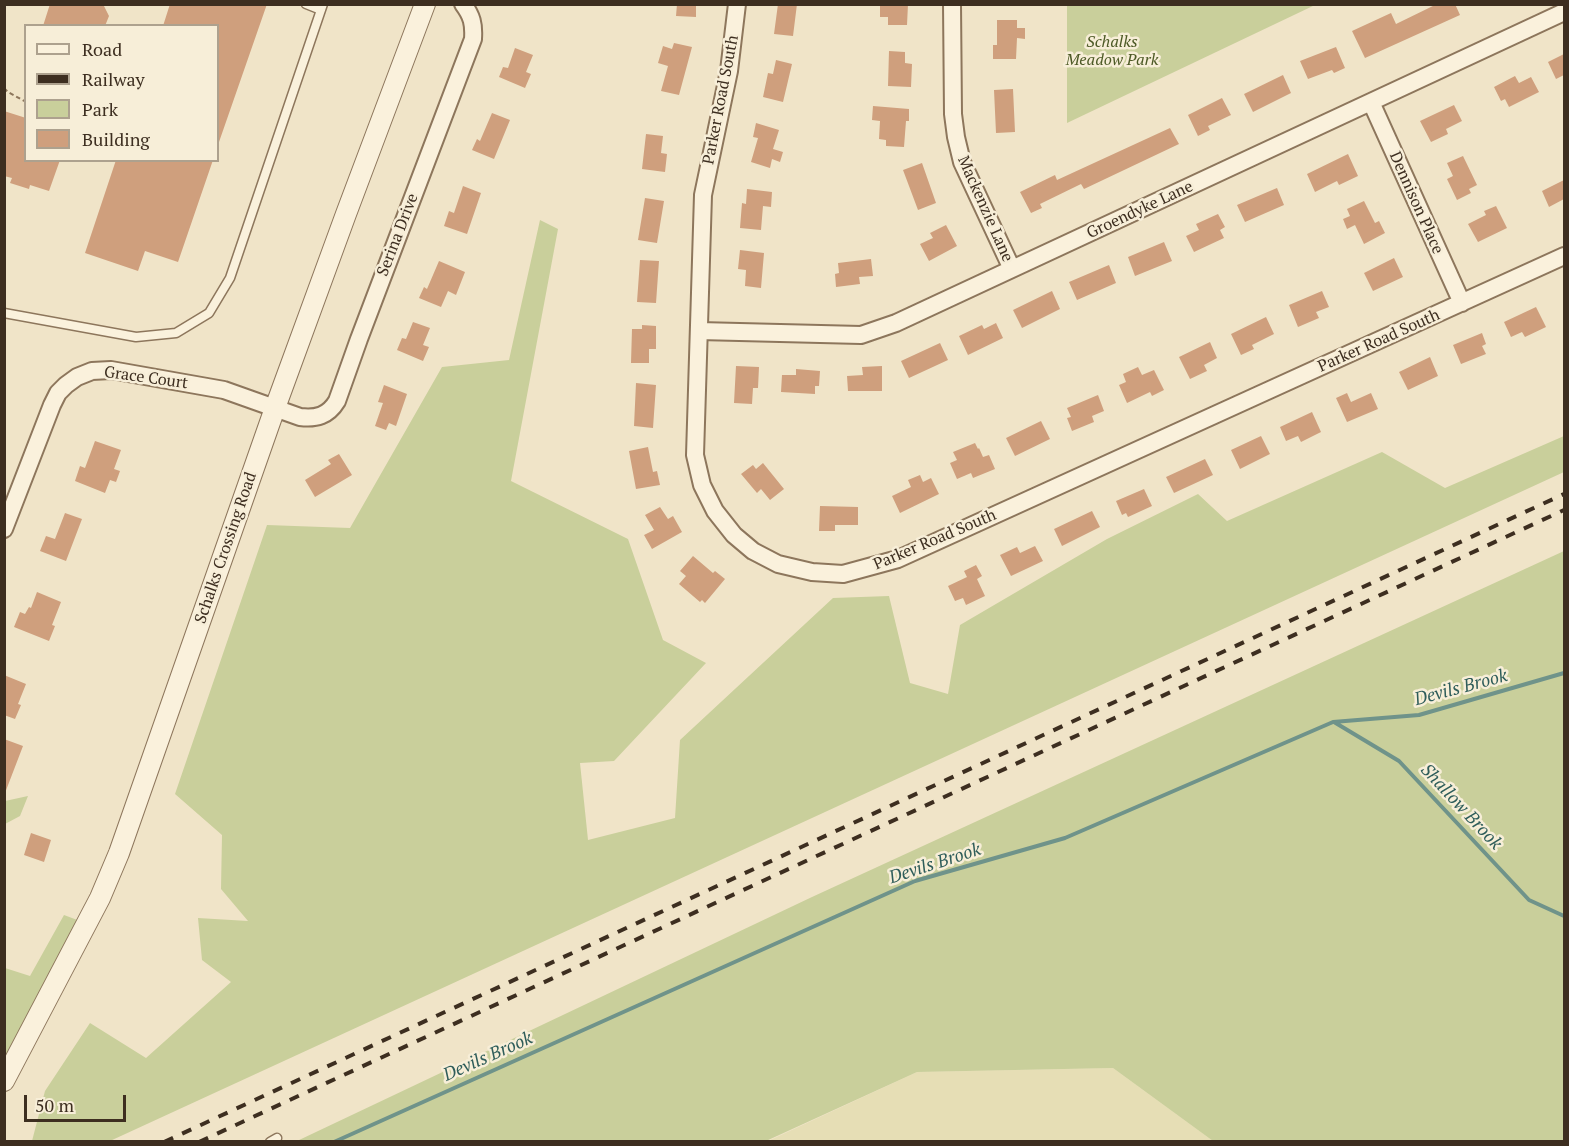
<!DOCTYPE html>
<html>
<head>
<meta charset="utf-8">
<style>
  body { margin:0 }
  #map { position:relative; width:1569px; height:1146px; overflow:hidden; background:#f0e4c8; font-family:"PT Serif",serif }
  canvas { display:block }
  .frame { position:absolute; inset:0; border:6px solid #3d2e20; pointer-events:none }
  .legend { position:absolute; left:24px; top:24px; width:195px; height:138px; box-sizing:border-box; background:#f7eed8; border:2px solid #ada18e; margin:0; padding:8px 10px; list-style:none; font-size:18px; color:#3d2e20 }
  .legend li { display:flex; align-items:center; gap:12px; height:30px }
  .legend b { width:30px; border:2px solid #ada18e }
  .scale { position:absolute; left:24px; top:1095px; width:102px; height:27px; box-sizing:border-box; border:3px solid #3d2e20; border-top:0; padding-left:8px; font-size:18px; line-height:21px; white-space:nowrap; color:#3d2e20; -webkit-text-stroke:4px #f7eed8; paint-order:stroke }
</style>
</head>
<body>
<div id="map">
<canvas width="1569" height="1146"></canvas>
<div class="frame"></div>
<ul class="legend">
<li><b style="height:8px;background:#faf1dc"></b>Road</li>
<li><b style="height:8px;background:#3d2e20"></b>Railway</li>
<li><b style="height:16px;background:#c9cf9b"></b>Park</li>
<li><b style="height:16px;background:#cf9f7d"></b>Building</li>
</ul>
<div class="scale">50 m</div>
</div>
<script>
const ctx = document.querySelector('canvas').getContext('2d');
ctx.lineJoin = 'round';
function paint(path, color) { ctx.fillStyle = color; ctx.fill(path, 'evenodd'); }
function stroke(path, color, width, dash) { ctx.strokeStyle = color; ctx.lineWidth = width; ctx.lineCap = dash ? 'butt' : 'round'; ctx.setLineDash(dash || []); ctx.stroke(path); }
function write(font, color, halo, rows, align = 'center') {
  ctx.font = font + ' "PT Serif",serif'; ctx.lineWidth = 5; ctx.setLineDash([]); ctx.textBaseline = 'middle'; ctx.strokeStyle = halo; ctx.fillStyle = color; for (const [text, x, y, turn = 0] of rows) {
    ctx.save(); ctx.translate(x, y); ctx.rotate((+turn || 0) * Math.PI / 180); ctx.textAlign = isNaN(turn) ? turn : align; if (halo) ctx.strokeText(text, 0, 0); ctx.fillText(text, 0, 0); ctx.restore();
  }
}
paint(new Path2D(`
  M1113,1068L1213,1141L766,1142L917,1072Z`), '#e6deb5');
paint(new Path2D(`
  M1067,5V4L1315,5L1067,123Z
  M540,220L558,229L511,481L628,539L663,640L706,663L614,761L580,763L588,840L675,818L680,740L833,598L889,596L910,683L948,694L960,625L1107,539L1198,494L1227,521L1382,452L1445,488L1564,436V472L110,1141H32L45,1091L90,1023L146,1058L231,982L202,960L198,918L248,921L221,889L222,835L175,794L267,525L350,528L442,367L509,360Z
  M1564,551V1141H1213L1113,1068L917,1072L766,1141H297L812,897Z
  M28,796L20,816L5,824V801Z
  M64,915L80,921L5,1059V968L30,976Z`), '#c9cf9b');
stroke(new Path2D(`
  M1334,722L1399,761L1529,900L1564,916
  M334,1142L915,881L1065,838L1333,722L1419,715L1564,673`), '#6f938a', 4);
paint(new Path2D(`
  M50,4H103L109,16L105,26H43Z
  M170,4H267L219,142L218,141V26H163Z
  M677,4H696V17L676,16Z
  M778,4H797L793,36L774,34Z
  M888,4H908L907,25H888V17H880V6H888Z
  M1437,4H1455L1460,15L1365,58L1352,31L1391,13L1396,24Z
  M997,20H1017V28H1025V39L1017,38L1016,59H993V45H997Z
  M674,43L692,47L679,95L661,91L668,66L658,63L663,46L672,49Z
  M1336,47L1345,68L1334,73L1332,70L1308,79L1300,61Z
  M515,48L533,55L526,72L531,74L525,88L499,77L503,67L508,68Z
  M889,51L905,52V63L912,64L911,87L888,86Z
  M1564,54V75L1556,79L1548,62Z
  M776,60L792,64L783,102L763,97L768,73L773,74Z
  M1283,75L1291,93L1253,112L1244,94Z
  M1515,76L1519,83L1531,77L1539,92L1509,107L1505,99L1501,101L1494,87Z
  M1013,89L1015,132L996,133L994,90Z
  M1222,98L1231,115L1208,126L1210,130L1198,136L1188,115Z
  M1454,105L1462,121L1446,129L1448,134L1431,142L1420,121Z
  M873,106L909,109V121H906L904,147L886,146V140L879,139L880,121L872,120Z
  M4,111L26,118V160H60L49,191L30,185L29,189L10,183L12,178L4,176Z
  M492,113L510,120L494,159L472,150L477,139L480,141Z
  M756,123L779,130L773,149L783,152L780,162L772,159L770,168L751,162L758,138L753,137Z
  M1170,128L1179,144L1084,189L1081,184L1040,204L1042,208L1031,213L1020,192L1055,175L1057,180Z
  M646,134L663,136L661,153L667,154L665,172L642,169Z
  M1348,154L1358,176L1339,185L1337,181L1315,192L1307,174Z
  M1463,156L1477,185L1469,189L1471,193L1457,200L1447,179L1453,176L1447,163Z
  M116,160H213L178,262L145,251L138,271L85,253Z
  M922,163L936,203L918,210L903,170Z
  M1564,180V199L1549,207L1542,191Z
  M463,186L481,193L467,234L444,226L449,211L454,213Z
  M1277,188L1284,205L1245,222L1237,205Z
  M747,189L772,192L771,207L763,206L761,230L740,228L742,203L746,204Z
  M645,198L664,201L657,243L638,240Z
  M1364,201L1375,223L1379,221L1385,233L1364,244L1355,225L1347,229L1343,219L1350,216L1347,209Z
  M1496,206L1507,228L1478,242L1468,224L1486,215L1484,211Z
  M1218,214L1225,227L1220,230L1224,238L1194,252L1186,236L1199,230L1196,224Z
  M946,225L957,246L929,261L920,244L933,238L930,233Z
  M1164,242L1172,261L1135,276L1128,257Z
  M740,250L764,253L761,288L745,286L746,270L738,269Z
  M1394,258L1403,277L1373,291L1364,273Z
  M871,259L873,276L859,277L860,284L836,287L835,274L839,273L838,263Z
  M640,260L659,261L656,303L637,302Z
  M439,261L465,272L456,295L448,291L441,307L419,298L424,287L427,289Z
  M1109,265L1116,283L1077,300L1069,282Z
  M1052,291L1060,309L1022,328L1013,310Z
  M1322,291L1329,307L1316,312L1319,318L1298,327L1289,305Z
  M1536,307L1546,327L1525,337L1522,332L1511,337L1504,322Z
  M1266,317L1274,334L1252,345L1254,349L1241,355L1231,334Z
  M413,322L430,328L423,345L429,347L423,361L397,350L402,338L406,339Z
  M996,323L1003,338L968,355L959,336L982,325L984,329Z
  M642,325L656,326V349H649V363H631L632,329H642Z
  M1482,333L1486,344L1482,346L1486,354L1461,364L1453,345Z
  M1210,342L1217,358L1204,365L1207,371L1190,379L1179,357Z
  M940,343L948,360L909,378L901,361Z
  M1430,357L1438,376L1408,390L1399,372Z
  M736,366L759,367L758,388H753L752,404L734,403Z
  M882,366V391H848L847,376L863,375L862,367Z
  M1138,367L1142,375L1154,370L1164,390L1152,396L1150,392L1127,403L1119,385L1126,382L1123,374Z
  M796,369L820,371L819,386H815V394L781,392L782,375H796Z
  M636,383L656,385L653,428L634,426Z
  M384,385L407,394L396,426L389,423L386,430L375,426L383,403L378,402Z
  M1347,393L1351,402L1371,393L1378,409L1347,422L1336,398Z
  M1098,395L1104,411L1092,416L1094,422L1072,431L1067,418L1071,417L1067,408Z
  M1312,412L1321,432L1301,442L1298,436L1286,441L1280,427Z
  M1041,421L1050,439L1015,456L1006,438Z
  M1261,436L1270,454L1240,469L1231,450Z
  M95,441L121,450L114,469L120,471L116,482L110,480L105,493L75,481L80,466L85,468Z
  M975,443L978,449L979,448L983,457L989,455L995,469L973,478L971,473L957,479L950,463L957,460L953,452Z
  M648,447L653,472L657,471L660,485L636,489L629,451Z
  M339,454L352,475L315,497L305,480L331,464L328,460Z
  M1205,459L1213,475L1174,493L1166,477Z
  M763,463L784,489L770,500L761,489L757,493L741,474L753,465L756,469Z
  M920,475L923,482L931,478L939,494L900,513L892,496L911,487L908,480Z
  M1144,489L1152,506L1128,517L1126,513L1122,515L1116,501Z
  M820,506L858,507V525H835V531H819Z
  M660,507L668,519L673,516L682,532L652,549L644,535L654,530L645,515Z
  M1092,511L1100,527L1062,546L1054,529Z
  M65,513L82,519L66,561L40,551L46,536L55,539Z
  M1035,546L1043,561L1011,576L1000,555L1017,547L1020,553Z
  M693,556L713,573L715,571L725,579L705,603L702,600L700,602L679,584L686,576L680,571Z
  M976,565L982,576L977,579L985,596L966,605L963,598L955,601L948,586L967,577L964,571Z
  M37,592L61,602L52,625L55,626L49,641L14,627L20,612L25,614L29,607L31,608Z
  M4,675L26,684L18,704L21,705L15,719L4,715Z
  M4,739L23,746L5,793L4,792Z
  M31,833L51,840L44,862L24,855Z`), '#cf9f7d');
const service = new Path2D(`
  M306,4L321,10
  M4,313L136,337L176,333L209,313L230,278L323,4
  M270,1142L277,1138`);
const minor = new Path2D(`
  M737,4L729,71L703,195L695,455L702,485L715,511L734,535L753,551L778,564L812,572L843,574L898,559L1564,256
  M952,4L953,114L956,137L962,162L1012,269
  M1371,102L1462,303
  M699,331L861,335L896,323L1564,12
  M4,529L52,405L58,393L66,385L77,377L92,371L111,370L224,390L300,417C316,419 328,416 337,401L359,339L473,39C474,24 472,16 463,4`);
const tertiary = new Path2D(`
  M4,1081L100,898L119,853L275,408L346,214L425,4`);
stroke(service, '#8d765c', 11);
stroke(minor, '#8d765c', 20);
stroke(tertiary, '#8d765c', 22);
stroke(new Path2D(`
  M4,88L8,92L26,102`), '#8d765c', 2, [4.5, 3]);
stroke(service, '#faf1dc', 8);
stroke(minor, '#faf1dc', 16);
stroke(tertiary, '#faf1dc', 20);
stroke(new Path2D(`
  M164,1142L1564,494
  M199,1142L1564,510`), '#3d2e20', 4, [10, 10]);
write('italic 16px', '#4d5a26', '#f7eed8', [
  ["Schalks",1112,42],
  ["Meadow Park",1112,60]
]);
write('16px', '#3d2e20', '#f7eed8', [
  ["Parker Road South",721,100,-79],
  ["Dennison Place",1416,203,66],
  ["Mackenzie Lane",985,209,66],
  ["Groendyke Lane",1140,210,-25],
  ["Serina Drive",398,235,-69],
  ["Parker Road South",1379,341,-24],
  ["Grace Court",146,378,8],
  ["Parker Road South",935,540,-23],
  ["Schalks Crossing Road",226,548,-71]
]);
write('italic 18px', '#2f5d5a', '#f7eed8', [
  ["Devils Brook",1461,688,-15],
  ["Shallow Brook",1461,807,47],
  ["Devils Brook",935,864,-18],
  ["Devils Brook",488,1057,-24]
]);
</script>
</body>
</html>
